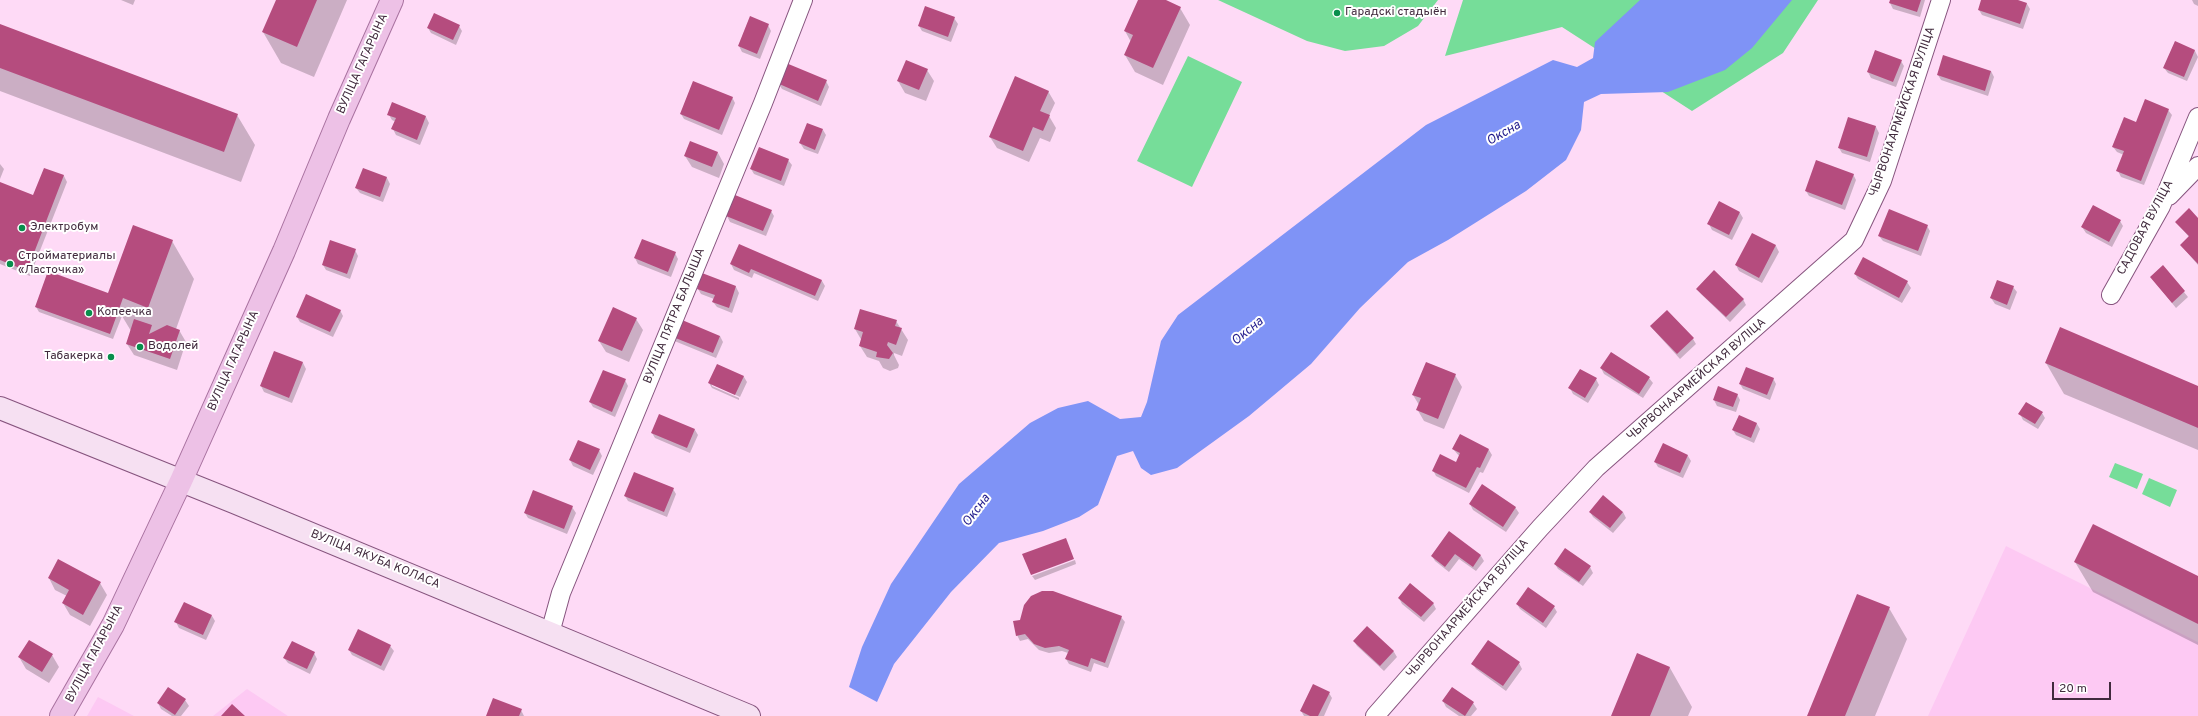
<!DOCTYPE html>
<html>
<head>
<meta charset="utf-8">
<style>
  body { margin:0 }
  #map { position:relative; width:2198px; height:716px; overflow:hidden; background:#fedaf6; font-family:Overpass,sans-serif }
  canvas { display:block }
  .scale { position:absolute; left:2052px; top:682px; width:59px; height:18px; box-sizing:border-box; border:2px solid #412a3d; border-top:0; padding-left:5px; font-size:12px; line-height:14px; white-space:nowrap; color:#412a3d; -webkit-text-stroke:3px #fff; paint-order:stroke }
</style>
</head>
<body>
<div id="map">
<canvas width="2198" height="716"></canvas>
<div class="scale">20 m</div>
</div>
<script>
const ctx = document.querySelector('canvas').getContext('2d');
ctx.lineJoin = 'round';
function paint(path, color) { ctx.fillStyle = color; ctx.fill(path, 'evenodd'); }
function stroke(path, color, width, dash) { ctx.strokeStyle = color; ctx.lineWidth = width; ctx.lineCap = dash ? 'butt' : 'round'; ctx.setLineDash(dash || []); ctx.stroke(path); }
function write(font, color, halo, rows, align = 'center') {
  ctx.font = font + ' Overpass,sans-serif'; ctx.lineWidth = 4; ctx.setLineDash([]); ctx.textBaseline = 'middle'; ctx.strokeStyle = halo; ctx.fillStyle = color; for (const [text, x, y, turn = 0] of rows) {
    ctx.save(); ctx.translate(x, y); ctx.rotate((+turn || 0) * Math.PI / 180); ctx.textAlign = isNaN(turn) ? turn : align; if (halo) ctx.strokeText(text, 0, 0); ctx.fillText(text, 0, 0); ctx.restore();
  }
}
paint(new Path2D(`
  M2006,546L2198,642V716H1928Z
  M247,689L288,716H213Z
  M98,697L134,716H87Z`), '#fdc9f3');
paint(new Path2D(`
  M1218,0H1438L1418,26L1384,46L1345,51L1307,41Z
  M1463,0H1818L1783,53L1692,111L1562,27L1445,56Z
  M1188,56L1242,82L1192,187L1137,161Z
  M2115,463L2143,474L2137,489L2109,477Z
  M2149,478L2177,490L2170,507L2142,494Z`), '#76dd99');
paint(new Path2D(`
  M1640,0H1792L1752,48L1725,70L1668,92L1601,94L1584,102L1581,130L1566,160L1526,191L1448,240L1408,262L1360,308L1311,364L1249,416L1177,468L1151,475L1141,468L1133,451L1117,456L1098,505L1079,517L1043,531L999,543L951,592L894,664L877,702L849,687L862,647L891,584L959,484L1030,423L1058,408L1088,401L1120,419L1141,417L1147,402L1161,341L1178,315L1426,125L1553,60L1577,67L1593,58L1595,42Z`), '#7f93f6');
paint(new Path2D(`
  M121,0H135L133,5Z
  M277,0H347L314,77L281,63L263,32Z
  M1139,0H1163L1180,8L1190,25L1163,85L1135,72L1125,55L1131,42L1125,31Z
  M1891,0H1925L1920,17L1893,9L1890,3Z
  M1982,0H2015L2027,4L2030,9L2023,29L1982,15L1979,10Z
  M2192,0H2198V6L2194,4Z
  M954,18L958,24L951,42L922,31L919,26Z
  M0,25L237,115L255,145L241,182L0,91Z
  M768,25L771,31L760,59L742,52L739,46Z
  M459,26L462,31L456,45L431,33L428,28Z
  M2175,42L2195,51L2198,57L2187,81L2168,73L2164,68Z
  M1901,61L1904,66L1896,87L1871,78L1868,72Z
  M927,70L934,81L926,101L905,93L898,81Z
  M1991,71L1994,77L1988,96L1941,80L1938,75Z
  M826,81L829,87L821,106L782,89L778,83Z
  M1048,91L1055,103L1049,116L1056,128L1050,142L1040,138L1029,162L997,148L990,137Z
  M732,97L735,103L722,135L684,119L681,114Z
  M393,104L426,117L429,123L420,145L396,135L393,129L396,122L392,120L389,115Z
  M2168,110L2172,115L2144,185L2121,177L2118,171L2124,155L2117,152L2113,147L2136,123Z
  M1849,119L1876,127L1879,133L1870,162L1842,153L1839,148Z
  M823,130L826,135L818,154L804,149L800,143Z
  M718,153L724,164L719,178L692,167L685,156Z
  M788,160L792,165L784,186L754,174L751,169Z
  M0,164L4,169L0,179Z
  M45,169L64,176L67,182L30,276L0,264V183L34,196Z
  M364,169L387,178L390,184L383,202L360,193L356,188Z
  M1853,174L1856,180L1845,210L1809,196L1806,191Z
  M771,211L774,216L766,236L730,222L727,216Z
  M1740,213L1743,218L1732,240L1712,230L1709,224Z
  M2198,220V265L2181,245L2189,237L2176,222Z
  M2120,221L2123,226L2112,247L2086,233L2082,227Z
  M1927,226L1930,231L1921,256L1883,241L1879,236Z
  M1752,234L1776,246L1779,252L1762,283L1739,271L1736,265Z
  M172,241L194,279L176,329L179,330L186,342L177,370L134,355L127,344L131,331L122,316L113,339L39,312L36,307L108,294Z
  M355,250L358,256L350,279L326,270L323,265Z
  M675,253L678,259L671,277L638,264L635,258Z
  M731,264L822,281L825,286L818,301L754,273L752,278L734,270Z
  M2163,266L2188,297L2176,308L2151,277Z
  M1855,274L1907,282L1911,288L1902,303L1858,279Z
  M703,275L736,287L739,293L732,313L717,307L713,302L714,299L701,294L698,289Z
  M2013,287L2017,292L2010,310L1995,304L1991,298Z
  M1697,289L1743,299L1746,305L1730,322L1701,294Z
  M340,310L343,316L333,337L300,322L297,317Z
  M636,319L643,330L629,362L606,352L599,341Z
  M896,321L908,340L902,356L894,353V355L899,365L898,368L890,371L883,368L879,361L867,357L860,346L862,341L855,329Z
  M1651,327L1693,339L1696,344L1680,359Z
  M669,335L720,336L723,342L716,358L672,340Z
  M275,352L303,363L306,369L292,403L264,392L261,386Z
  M2046,363L2198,387V450L2064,394Z
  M718,365L744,377L747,382L740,397L712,384V386L739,398V400L712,388L709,383Z
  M1601,368L1649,378L1653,383L1643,398L1604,374Z
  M1455,375L1462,387L1444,429L1424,421L1417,409L1419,405L1413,395Z
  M1773,378L1776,384L1770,400L1743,389L1740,384Z
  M1596,379L1599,385L1588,403L1573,394L1570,388Z
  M625,380L628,386L615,417L593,407L590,402Z
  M1737,394L1740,400L1736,412L1717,406L1714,400Z
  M2042,413L2045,418L2038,429L2023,420L2020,414Z
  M1739,416L1757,424L1760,429L1754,443L1736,435L1733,430Z
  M695,430L698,435L690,453L655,438L652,433Z
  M1453,449L1489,450L1492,455L1483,473L1480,472L1469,493L1436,476L1433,470L1457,464L1460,457Z
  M599,450L602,456L593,475L573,466L570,460Z
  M1688,456L1691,461L1683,478L1658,467L1655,462Z
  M673,489L676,494L667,517L628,501L625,496Z
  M1470,504L1515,507L1519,513L1506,532L1473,510Z
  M572,507L576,513L567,534L528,518L525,513Z
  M1590,512H1623L1626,518L1613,533L1593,517Z
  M1449,533L1481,556L1484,561L1476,571L1459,559L1449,572L1435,561L1432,556Z
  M1075,560L1076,564L1035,580L1032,576Z
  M2075,562L2198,578V645L2093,592Z
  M1555,564L1590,567L1593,573L1583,586L1558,569Z
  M49,578L100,583L107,595L90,626L70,615L63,603L67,596L55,590Z
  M1528,589L1554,607L1557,612L1546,628L1520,609L1517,604Z
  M1399,598L1433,603L1436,609L1424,622L1402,604Z
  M1889,608L1907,639L1875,716H1808Z
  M212,616L215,621L206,640L179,628L176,622Z
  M1121,617L1125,622L1108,668L1094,663L1091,672L1069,664L1066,659L1068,653L1062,651L1049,653L1039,650L1028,639L1020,641L1017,635L1021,620Z
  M1367,627L1394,652L1397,657L1384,671L1357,646L1354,641Z
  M390,646L394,651L384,671L352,655L349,650Z
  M314,653L317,659L310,674L288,663L284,658Z
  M52,655L59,667L49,683L26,669L19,657Z
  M1637,655L1670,668L1692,707L1688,716H1612Z
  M1519,663L1522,669L1506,691L1476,669L1473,664Z
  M168,688L185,700L189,706L181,716H172L161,709L158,703Z
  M1452,688L1473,703L1477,709L1471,716H1459L1446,707L1443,701Z
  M1329,693L1332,698L1324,716H1304L1301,711Z
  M521,710L524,716H487Z`), '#0003');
paint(new Path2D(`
  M276,0H317L297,47L262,32Z
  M1138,0H1166L1181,7L1153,68L1124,55L1133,35L1124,31Z
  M1890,0H1921L1917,12L1889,3Z
  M1981,0H2018L2027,3L2020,24L1978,10Z
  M925,6L955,17L948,37L918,26Z
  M434,13L460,25L453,40L427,28Z
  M750,16L769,24L757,54L738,46Z
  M0,24L238,114L224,152L0,68Z
  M2175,41L2195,50L2184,77L2163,68Z
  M1875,50L1902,60L1893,82L1867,72Z
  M1943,55L1991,71L1985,91L1937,75Z
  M906,60L928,69L919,90L897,81Z
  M786,63L827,80L818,101L777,83Z
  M1015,76L1049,91L1040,111L1050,115L1043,131L1033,127L1023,151L989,137Z
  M693,81L733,97L719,130L680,114Z
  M2145,99L2169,109L2141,181L2116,171L2124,151L2112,147L2124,117L2136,122Z
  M392,102L426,116L417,140L391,129L396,118L387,115Z
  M1848,117L1876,126L1867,157L1838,148Z
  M807,123L823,129L815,150L799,143Z
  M690,141L718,152L712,167L684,156Z
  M759,147L789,159L781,181L750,169Z
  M1816,160L1854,174L1842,205L1805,191Z
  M44,168L64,175L27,271L0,260V182L33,195Z
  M363,168L387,177L380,197L355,188Z
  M735,195L772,210L763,231L726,216Z
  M1719,201L1740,212L1729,235L1707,224Z
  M2093,205L2121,220L2109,242L2081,227Z
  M2189,208L2198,218V264L2180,245L2189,236L2175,222Z
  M1889,209L1928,225L1918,251L1878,236Z
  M133,225L173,240L148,308L123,298L110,334L35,307L48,271L108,293Z
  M1752,233L1776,245L1759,278L1735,265Z
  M642,239L676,252L668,272L634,258Z
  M330,240L356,249L347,274L322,265Z
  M739,244L822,280L815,296L751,269L749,273L730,264Z
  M1863,257L1908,281L1899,298L1854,274Z
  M2163,265L2185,291L2172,303L2150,277Z
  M1714,270L1744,299L1726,317L1696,289Z
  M702,273L736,286L729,308L712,302L715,295L697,289Z
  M1997,280L2014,286L2007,305L1990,298Z
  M306,294L341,310L330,332L296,317Z
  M613,307L637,318L622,351L598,341Z
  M860,309L897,320L895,326L902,328L896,345L888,342L887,345L893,353L889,359L876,357L877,352L859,346L863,332L854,329Z
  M1667,310L1694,338L1677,354L1650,326Z
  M675,317L720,336L713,353L668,335Z
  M134,319L152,325L149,334L167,325L180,330L170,359L126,344Z
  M2060,327L2198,386V428L2045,363Z
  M274,351L303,362L289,398L260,386Z
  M1611,352L1650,377L1639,394L1600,368Z
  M1426,362L1456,374L1438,419L1416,410L1421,398L1412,395Z
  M717,364L744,376L735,395L708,383Z
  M1746,367L1774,378L1767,395L1739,384Z
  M1580,369L1597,378L1585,398L1568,388Z
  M603,370L626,379L612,412L589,402Z
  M1718,386L1738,394L1733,407L1713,400Z
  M2026,402L2043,412L2035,424L2018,414Z
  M659,414L695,429L687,448L651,433Z
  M1739,415L1757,423L1751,438L1732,430Z
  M1460,434L1489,449L1480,468L1477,467L1466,488L1432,471L1440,454L1456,462L1460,453L1452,449Z
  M578,440L600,449L590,470L569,460Z
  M1663,443L1688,455L1680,473L1654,462Z
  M634,472L674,488L664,512L624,496Z
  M1482,484L1516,507L1503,527L1469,504Z
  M533,490L573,506L564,529L524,513Z
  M1603,495L1623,512L1610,528L1589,512Z
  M2093,524L2198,576V624L2074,562Z
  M1449,531L1481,555L1473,567L1455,554L1445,567L1431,556Z
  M1066,538L1074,559L1031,575L1022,554Z
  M1565,548L1591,566L1579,582L1554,564Z
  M58,559L101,582L83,615L62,603L69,590L48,578Z
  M1410,583L1434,603L1421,617L1398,598Z
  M1528,587L1555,606L1543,623L1516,604Z
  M1042,591H1053L1122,616L1105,663L1091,658L1088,667L1065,659L1069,650L1059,646L1045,648L1034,644L1025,634L1016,636L1013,621L1020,620L1024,605L1031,596Z
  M1857,594L1890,607L1845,716H1807Z
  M184,602L212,615L203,635L174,622Z
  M1367,626L1394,651L1380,666L1353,641Z
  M358,629L391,645L381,666L348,650Z
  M29,640L53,654L42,672L18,657Z
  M1488,640L1520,662L1503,686L1471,664Z
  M292,641L315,652L307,669L283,658Z
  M1637,653L1670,667L1650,716H1611Z
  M1313,684L1330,692L1318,716H1310L1300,711Z
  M168,687L186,699L175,715L157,703Z
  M1452,687L1474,702L1465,716L1442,701Z
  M493,698L522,709L519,716H486Z
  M232,704L245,716H221Z`), '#b54c7e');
const minor = new Path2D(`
  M2169,196L2198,166
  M2111,295L2161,206L2198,117
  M550,633L561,593L763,103L803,0
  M1375,716L1540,528L1596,468L1854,240L1882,181L1941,0`);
const secondary = new Path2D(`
  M0,408L234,502L749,716`);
const primary = new Path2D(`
  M61,716L113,625L181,481L284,251L339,119L392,0`);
stroke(minor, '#86547e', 20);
stroke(secondary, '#86547e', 24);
stroke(primary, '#a972a0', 24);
stroke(minor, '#fff', 18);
stroke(secondary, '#f6e0f2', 22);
stroke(primary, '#edc1e6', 22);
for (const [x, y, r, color] of [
  [1337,13,4,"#088e4c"],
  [22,228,4,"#088e4c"],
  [10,264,4,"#088e4c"],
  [89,313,4,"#088e4c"],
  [140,347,4,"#088e4c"],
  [111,357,4,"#088e4c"]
]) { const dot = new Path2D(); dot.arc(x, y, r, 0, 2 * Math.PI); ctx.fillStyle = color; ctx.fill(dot); stroke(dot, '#fff', 1.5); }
write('12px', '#412a3d', '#fff', [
  ["Гарадскі стадыён",1345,13],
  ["Электробум",30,228],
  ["Стройматериалы",18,257],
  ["«Ласточка»",18,271],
  ["Копеечка",97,313],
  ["Водолей",148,347],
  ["Табакерка",103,357,"right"]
], 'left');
write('12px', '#412a3d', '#fff', [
  ["ВУЛІЦА ГАГАРЫНА",363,64,-66],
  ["ЧЫРВОНААРМЕЙСКАЯ ВУЛІЦА",1903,112,-71],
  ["САДОВАЯ ВУЛІЦА",2146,228,-62],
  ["ВУЛІЦА ПЯТРА БАЛЫША",675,316,-68],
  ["ВУЛІЦА ГАГАРЫНА",234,361,-66],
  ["ЧЫРВОНААРМЕЙСКАЯ ВУЛІЦА",1697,380,-41],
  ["ВУЛІЦА ЯКУБА КОЛАСА",375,560,22],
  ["ЧЫРВОНААРМЕЙСКАЯ ВУЛІЦА",1468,609,-49],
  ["ВУЛІЦА ГАГАРЫНА",95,654,-62]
]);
write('italic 13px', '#211b8c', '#fff', [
  ["Оксна",1504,134,-30],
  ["Оксна",1248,332,-39],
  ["Оксна",977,511,-53]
]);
</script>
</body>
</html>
